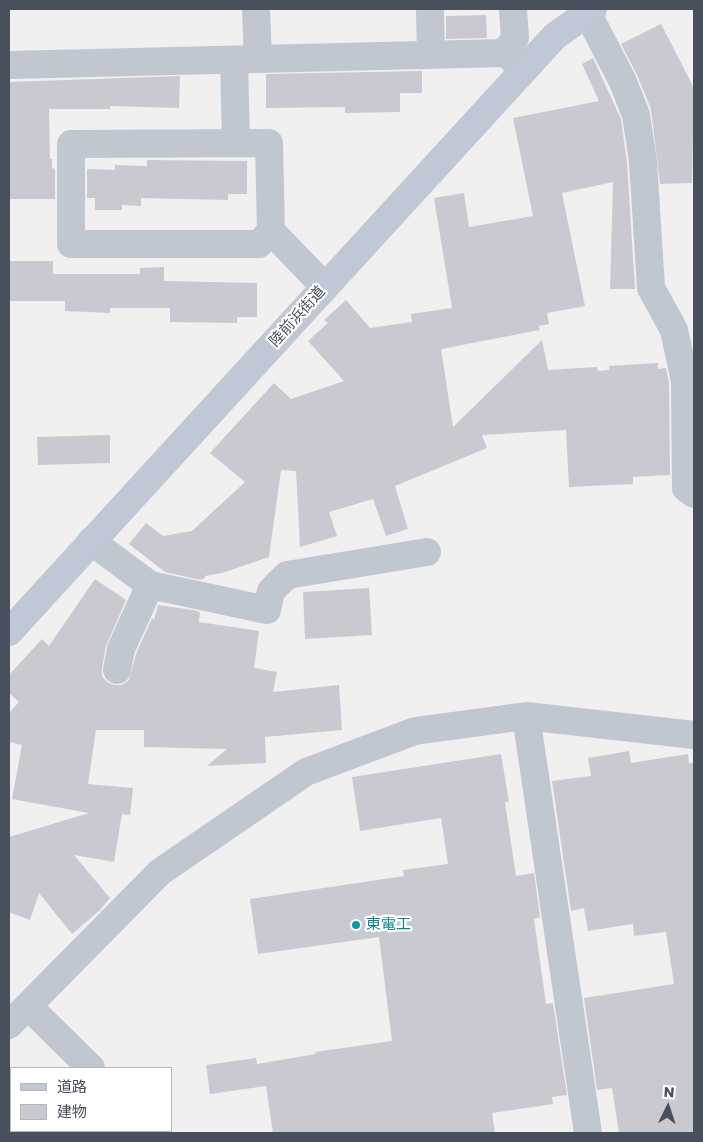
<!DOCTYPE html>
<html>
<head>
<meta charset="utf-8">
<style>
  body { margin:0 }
  #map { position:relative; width:703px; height:1142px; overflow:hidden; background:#f1efef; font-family:Poppins,"Noto Sans JP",sans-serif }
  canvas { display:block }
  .frame { position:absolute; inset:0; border:10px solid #47505c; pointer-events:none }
  .legend { position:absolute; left:10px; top:1067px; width:162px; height:65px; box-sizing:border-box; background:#fff; border:1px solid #b5b9be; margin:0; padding:6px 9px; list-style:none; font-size:15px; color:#47505c }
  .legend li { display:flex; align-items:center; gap:10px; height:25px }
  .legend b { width:25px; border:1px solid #b5b9be }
  .north { position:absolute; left:643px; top:1082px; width:50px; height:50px; -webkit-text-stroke:4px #fff; paint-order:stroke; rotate:4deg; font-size:14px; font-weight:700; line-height:20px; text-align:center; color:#47505c }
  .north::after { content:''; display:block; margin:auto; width:18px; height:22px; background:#47505c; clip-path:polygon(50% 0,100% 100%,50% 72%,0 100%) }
</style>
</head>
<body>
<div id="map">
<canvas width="703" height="1142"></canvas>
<div class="frame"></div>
<ul class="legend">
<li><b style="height:6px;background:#c0c8d5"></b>道路</li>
<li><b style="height:14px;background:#c9cad1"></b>建物</li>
</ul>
<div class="north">N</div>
</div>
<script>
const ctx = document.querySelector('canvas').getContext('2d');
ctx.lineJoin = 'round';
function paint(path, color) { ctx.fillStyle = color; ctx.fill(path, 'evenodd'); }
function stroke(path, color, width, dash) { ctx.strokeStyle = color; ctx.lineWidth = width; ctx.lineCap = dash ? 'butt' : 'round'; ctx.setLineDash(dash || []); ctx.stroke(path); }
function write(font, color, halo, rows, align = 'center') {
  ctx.font = font + ' Poppins,"Noto Sans JP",sans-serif'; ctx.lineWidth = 4.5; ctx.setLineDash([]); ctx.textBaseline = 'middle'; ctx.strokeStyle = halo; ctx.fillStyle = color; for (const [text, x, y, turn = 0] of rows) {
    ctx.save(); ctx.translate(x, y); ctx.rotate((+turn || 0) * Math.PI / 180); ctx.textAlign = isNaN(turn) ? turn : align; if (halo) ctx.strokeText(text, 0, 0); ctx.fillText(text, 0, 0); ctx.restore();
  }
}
paint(new Path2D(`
  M486,15L487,38L446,39V16Z
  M661,24L694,88L692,183L660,184L651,109L637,75L621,44Z
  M593,58L621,119L627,163L635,289H610L613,182L562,193L585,306L547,313L549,324L539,326L540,330L441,349L453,427L542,340L548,370L597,367L598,371L609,370V366L658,363V369L666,368L669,383L670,475L633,477V484L569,487L566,430L482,435L487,448L395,486L408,529L386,536L373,499L329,512L337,536L300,547L296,471L281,470L269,557L222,573L205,576V578L200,580L165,572L129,544L146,523L163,536L192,531L245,482L210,453L274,383L291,399L344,381L308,341L328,323L324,320L346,300L370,328L412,322L411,314L452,308L434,198L464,193L469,227L533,216L513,118L599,101L582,64Z
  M422,71V93H400V112L345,113V107L266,108V74Z
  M180,76L179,108L110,106V109H49L50,159H52V168L55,169V199H9V82Z
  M147,160L247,161V194H228V200L141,198V206L122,205V210H95V198H87V169L115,170V165L147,166Z
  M9,261H53V274H140V268L164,267V281L257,283V317H237V323L170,322V308H110V313L65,311V301H9Z
  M110,435V463L38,465L37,437Z
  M95,579L126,600L106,646L102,668V676L107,682L114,685H122L129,680L136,654L152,618L154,620L158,605L193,610L200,612L199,622L259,631L254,668L277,672L273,692L339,685L342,730L265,737L266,763L207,766L227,749L144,747V730H96L88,784L133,788L130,815L122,814L114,862L74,855L110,898L99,911L72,934L39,893L30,920L9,912V837L89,813L12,799L22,745L9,742V713L19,702L9,693V675L42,639L49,646Z
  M369,588L372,635L305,639L303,592Z
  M629,751L631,763L688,754L689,763H694V1133H619L612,1088L597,1090L584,998L674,984L666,932L634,936L633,924L588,931L584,908L571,911L552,781L591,776L588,758Z
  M501,754L509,802H505L516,876L534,873L540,917L534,919L546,1004L553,1003L567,1095L552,1097L553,1104L492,1113L495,1133H273L266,1086L210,1094L206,1065L256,1058L257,1064L316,1054L315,1052L392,1041L379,937L258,954L250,899L404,876L403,870L448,864L441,818L360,831L352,777Z`), '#c9cad1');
stroke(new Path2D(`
  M256,9L258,59
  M430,9L431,55
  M587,12L623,82L636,115L643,161L651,288L674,330L685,381L686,488L694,494
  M505,53L515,38L513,9
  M234,60L236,143
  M9,65L505,53L525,69
  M271,231L259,244H71V144L269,143L271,231L325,287
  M91,541L150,585L267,610L271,591L287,575L427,552
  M117,670L121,649L150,585
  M526,716L588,1133
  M28,1006L91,1068
  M9,1025L160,872L306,772L415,731L526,716L694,735
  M144,1131L146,1133`), '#c0c7d1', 28);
stroke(new Path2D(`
  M9,632L555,36L593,9`), '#c0c8d5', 28);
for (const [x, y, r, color] of [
  [356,925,5,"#0f9aa8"]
]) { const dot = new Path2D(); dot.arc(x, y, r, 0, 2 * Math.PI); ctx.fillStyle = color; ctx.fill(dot); stroke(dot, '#fff', 2); }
write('15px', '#47505c', '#fff', [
  ["陸前浜街道",298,317,-48]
]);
write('15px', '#0d838f', '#fff', [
  ["東電工",366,925]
], 'left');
</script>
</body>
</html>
